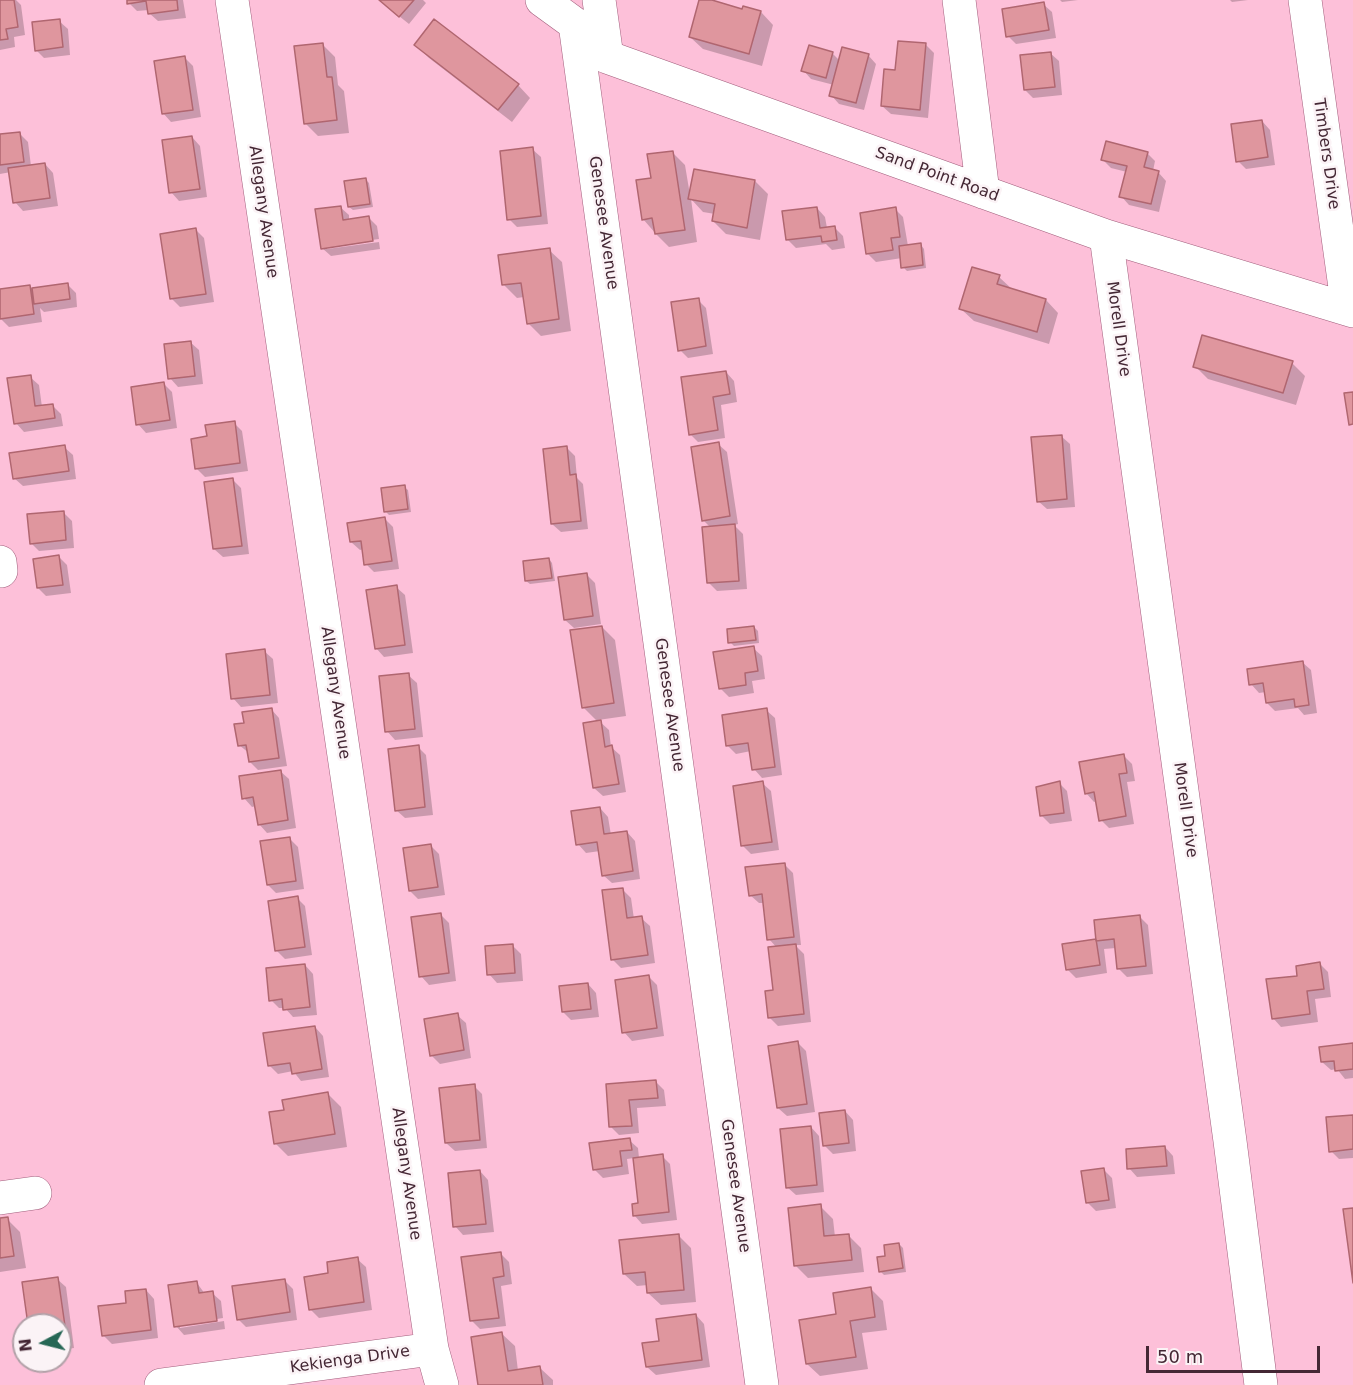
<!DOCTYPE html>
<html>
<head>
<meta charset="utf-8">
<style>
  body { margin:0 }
  #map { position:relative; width:1353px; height:1385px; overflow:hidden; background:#fdc0d9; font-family:"DejaVu Sans",sans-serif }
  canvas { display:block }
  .north { position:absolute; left:12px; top:1313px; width:60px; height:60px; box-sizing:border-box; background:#fbf3f6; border:2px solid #b2a1a8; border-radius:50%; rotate:263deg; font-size:16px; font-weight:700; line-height:24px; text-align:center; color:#442734 }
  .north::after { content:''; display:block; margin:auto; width:21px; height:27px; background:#266755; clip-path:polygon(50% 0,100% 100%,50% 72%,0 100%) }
  .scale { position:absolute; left:1146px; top:1346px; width:174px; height:27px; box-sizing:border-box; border:3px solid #442734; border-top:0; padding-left:8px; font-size:18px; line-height:21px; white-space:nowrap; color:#442734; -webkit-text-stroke:4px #fbf3f6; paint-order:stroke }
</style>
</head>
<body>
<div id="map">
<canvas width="1353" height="1385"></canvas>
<div class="north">N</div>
<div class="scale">50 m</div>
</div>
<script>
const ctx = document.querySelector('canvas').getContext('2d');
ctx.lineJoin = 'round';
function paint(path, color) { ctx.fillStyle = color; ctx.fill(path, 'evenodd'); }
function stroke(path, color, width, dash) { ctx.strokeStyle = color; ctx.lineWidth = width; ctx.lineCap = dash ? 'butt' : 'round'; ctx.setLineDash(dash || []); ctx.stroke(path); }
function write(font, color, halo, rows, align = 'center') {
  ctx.font = font + ' "DejaVu Sans",sans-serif'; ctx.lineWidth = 5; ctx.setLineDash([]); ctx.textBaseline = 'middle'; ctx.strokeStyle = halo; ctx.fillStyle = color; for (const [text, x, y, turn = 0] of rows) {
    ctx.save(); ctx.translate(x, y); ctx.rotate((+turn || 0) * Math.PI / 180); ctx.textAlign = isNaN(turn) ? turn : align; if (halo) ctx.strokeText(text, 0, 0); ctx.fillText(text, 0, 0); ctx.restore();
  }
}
paint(new Path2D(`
  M0,0H16L21,5L25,35L14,37L15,47L0,50Z
  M128,0H183L186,18L158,21L149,13V10L137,11L129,3Z
  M379,0H423L426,3L409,24Z
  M700,0H707L743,10L761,12L773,25L762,66L703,49L690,37Z
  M1060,0H1078L1062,2Z
  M1230,0H1248L1232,2Z
  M1043,4L1052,12L1056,38L1016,44L1008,36Z
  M59,21L68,29L70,55L44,58L36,50Z
  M322,44L335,57L338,85L344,91L349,133L318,136L305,123Z
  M416,45L518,85L530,98L512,122L429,58Z
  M926,45L934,53L928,118L891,114L882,106L897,71Z
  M832,53L840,61L868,55L876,64L864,110L839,104L831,95L834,85L811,79L803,70Z
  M1050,53L1059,61L1062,95L1033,98L1025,90Z
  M185,58L193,66L201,117L171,122L163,113Z
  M1262,121L1270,130L1275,165L1246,169L1238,161Z
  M20,134L28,142L31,166L45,164L53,173L58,206L23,211L15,202L11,172L0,174V136Z
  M192,137L200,146L207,197L179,201L171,192Z
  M532,149L541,157L548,224L517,227L509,219Z
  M672,152L685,165L690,195L755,181L768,194L760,240L726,234L713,221L715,214L703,212L691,199L697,242L669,247L656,234L643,219L652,179Z
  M1147,153L1155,161L1153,171L1158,172L1166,181L1159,212L1129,205L1121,196L1127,172L1111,168L1103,160Z
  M365,179L369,183L373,207L353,210L349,207Z
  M340,207L349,215V220L369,218L377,226L379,239L327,246V249L379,242L380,249L331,256L322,248Z
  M817,208L825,217L827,228L834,227L843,236L845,248L832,250L826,244L796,248L787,239Z
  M895,209L903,217L908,246L921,245L924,249L926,268L907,271L903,267L902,258L876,262L867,253Z
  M196,230L204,238L214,302L180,307L172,299Z
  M549,250L562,262L571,331L541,336L528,323L524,297L517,298L504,285Z
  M999,277L1013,290L1046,300L1058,313L1049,344L974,321L961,309Z
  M67,284L76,293L77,307L44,312L40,308L42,322L9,327L0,318V291L29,286L32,289Z
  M698,300L706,308L713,354L688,358L680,350Z
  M190,342L199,350L203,384L178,387L170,378Z
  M1292,363L1305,376L1296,405L1208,379L1195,366Z
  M726,372L734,381L737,402L721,405L725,438L698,442L690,434Z
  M30,377L39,385L42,407L52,405L61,414L63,426L24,432L16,423Z
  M164,384L172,392L177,428L146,433L138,424Z
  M234,423L242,431L248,471L205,477L197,469L208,438Z
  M1061,436L1070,444L1075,507L1047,509L1038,501Z
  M718,444L727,452L738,524L734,525L743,534L747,589L717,591L709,583L711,528L703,520Z
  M64,447L73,455L76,479L23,486L14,478Z
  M566,447L575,456L577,478L583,484L588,529L561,532L552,524Z
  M232,479L241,488L249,554L223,557L214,549Z
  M404,487L408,490L411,512L389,515L385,511Z
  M63,512L72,521L74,548L39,551L31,543Z
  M385,519L393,527L399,569L374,572L366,564L364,549L360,550L351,542Z
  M59,557L67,565L71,593L46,596L38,588Z
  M549,559L552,563L555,581L530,584L526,581Z
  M587,575L595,583L601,624L574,628L565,620Z
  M396,587L405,595L413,653L384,657L376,648Z
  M602,627L615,640L626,716L598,720L609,730L611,747L620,755L626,792L603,796L594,788L598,722L583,707Z
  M754,627L758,631L759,643L734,646L730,642Z
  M753,648L762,656L765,679L752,681L754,693L729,697L721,689Z
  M264,651L273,659L278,703L241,707L233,698Z
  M1302,662L1311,670L1317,713L1304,715L1298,708L1275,711L1267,703L1266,692L1259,693L1251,684Z
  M408,675L417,683L423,737L395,740L387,731Z
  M271,709L279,718L287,766L258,770L250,762L249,753L239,745L246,724Z
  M766,710L775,718L782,775L762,778L754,769L751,751L736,754L727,745Z
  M418,747L426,755L433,815L405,818L396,810Z
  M1124,756L1132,764L1135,781L1127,782L1134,824L1109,828L1101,820L1097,801L1094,802L1086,793Z
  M280,771L289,779L296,828L267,833L259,824L256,806L252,807L244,798Z
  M762,783L771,791L779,850L751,854L743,846Z
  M1059,783L1067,791L1072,821L1050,824L1042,816L1038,788Z
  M600,808L608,817L611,835L627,832L635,841L640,879L612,883L603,875L600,851L586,853L578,844Z
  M289,838L298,847L304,889L276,893L268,885Z
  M431,846L439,854L445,895L418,899L410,891Z
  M784,864L793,873L801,945H795L804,954L811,1022L778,1026L769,1017L775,992L777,948L769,939L764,903H759L750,895Z
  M622,889L631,898L634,919L641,918L650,926L655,963L621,968L613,960Z
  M297,898L305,906L312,955L285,959L276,950Z
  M441,915L449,923L456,981L429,985L421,976Z
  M1139,916L1148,925L1153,974L1127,977L1118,968L1116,948L1104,949L1107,973L1076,978L1067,969L1064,946L1098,941L1096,921Z
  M512,945L521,954L523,981L497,983L489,974Z
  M1320,964L1328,972L1331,997L1315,999L1318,1022L1281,1027L1273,1018L1299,977Z
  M305,965L313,974L317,1015L293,1017L285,1008H279L271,1000Z
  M649,977L657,985L664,1036L632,1041L624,1032Z
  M588,984L596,993L599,1017L571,1020L563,1012Z
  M457,1015L466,1023L471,1058L440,1064L431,1055Z
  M315,1027L323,1036L329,1077L301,1081L293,1071L278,1074L269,1065Z
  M798,1043L806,1051L815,1112L787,1116L778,1108Z
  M1353,1044V1078L1345,1079L1337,1069L1331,1070L1322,1062Z
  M656,1082L664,1090L666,1106L637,1108L639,1133L619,1135L611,1127L607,1086Z
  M474,1086L482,1094L487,1148L455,1151L446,1143Z
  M328,1094L341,1107L347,1147L288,1156L275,1143L285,1111Z
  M845,1111L853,1120L856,1151L833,1154L824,1145Z
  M1353,1116V1158L1339,1159L1331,1151Z
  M811,1127L819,1136L824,1192L796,1195L787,1187Z
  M629,1140L638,1148L639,1158L662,1156L670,1164L677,1220L642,1224L634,1215L640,1204L634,1158L627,1159L629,1174L603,1178L594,1169Z
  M1165,1147L1173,1156L1175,1174L1137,1177L1129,1168Z
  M1103,1169L1112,1178L1116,1208L1096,1211L1087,1202Z
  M480,1171L488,1180L494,1232L463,1235L455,1226Z
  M820,1206L833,1219L835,1237L848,1235L861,1248L864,1272L808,1278L795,1265Z
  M7,1219L20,1232L26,1268L0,1272V1220Z
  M678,1235L691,1248L696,1302L661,1305L648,1293V1285L637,1286L624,1274Z
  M899,1244L903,1248L906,1272L884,1275L880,1271L887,1257Z
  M501,1254L509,1262L512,1284L501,1286L506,1326L480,1329L472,1321Z
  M357,1259L366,1267L372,1310L319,1318L310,1309L330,1275Z
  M57,1279L66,1287L74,1348L60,1350V1325H30Z
  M284,1280L293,1289L297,1320L246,1327L238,1319Z
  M197,1283L205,1294L212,1293L221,1301L223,1318L180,1325V1328L224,1321L225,1329L184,1335L176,1326Z
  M870,1288L883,1301L887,1330L862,1333L868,1369L820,1376L807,1364L838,1316Z
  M146,1290L154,1299L158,1338L112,1344L103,1335L128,1305Z
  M696,1315L704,1324L710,1367L656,1375L647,1367L661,1342Z
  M502,1334L515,1346L518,1371L540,1368L553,1380V1385H480Z`), '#0003');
const building = new Path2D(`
  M0,0H14L18,27L6,29L8,39L0,40Z
  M127,0H177L178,10L148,14L146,1L127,4Z
  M379,0H414L399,17Z
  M699,0H712L742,9L743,6L761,11L749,54L689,37Z
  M1044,2L1049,30L1006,37L1002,9Z
  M60,19L63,47L35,51L32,22Z
  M434,19L519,84L498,110L414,45Z
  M898,41L926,43L920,110L881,106L884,69L895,70Z
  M323,43L327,77H332L337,120L304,124L294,46Z
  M809,45L833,52L826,78L801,71Z
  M842,47L869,54L856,103L829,96Z
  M1051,52L1055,87L1024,90L1020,55Z
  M185,56L193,110L162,114L154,61Z
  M1262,120L1268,157L1236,162L1231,124Z
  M20,132L24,162L0,165V134Z
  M192,136L200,189L169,193L162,140Z
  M1106,141L1148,152L1144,167L1159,171L1151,204L1119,197L1127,166L1101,160Z
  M533,147L541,216L507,220L500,151Z
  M673,151L685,230L655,234L652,218L642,220L636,180L651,178L647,154Z
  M45,163L50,198L13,203L8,168Z
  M694,169L755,180L747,228L712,221L715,204L688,199Z
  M366,178L370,204L348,207L344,181Z
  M341,206L343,220L369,216L373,241L321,249L315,209Z
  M817,207L820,228L835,226L837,240L822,242L821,236L786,240L782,211Z
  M896,207L900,237L891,238L893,250L866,254L860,213Z
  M196,228L206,294L170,299L160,234Z
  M921,243L923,265L901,268L899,246Z
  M550,248L559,319L527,324L521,283L502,285L498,255Z
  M972,267L1000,275L997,284L1046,299L1037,332L959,309Z
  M68,283L70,299L34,304L32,288Z
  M30,285L34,314L0,319V289Z
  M699,298L706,346L678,351L671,302Z
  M1202,335L1293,361L1283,393L1193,367Z
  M191,341L195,376L168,379L164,344Z
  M726,371L730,394L713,397L718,430L689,435L681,377Z
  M31,375L35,406L53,404L55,418L14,424L7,378Z
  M164,382L170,420L136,425L131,387Z
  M1353,392V424L1349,425L1344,393Z
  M235,421L240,463L195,469L191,439L207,436L205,425Z
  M1062,435L1067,499L1037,502L1031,437Z
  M719,442L730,516L702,521L691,447Z
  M65,445L69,471L13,479L9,453Z
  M567,446L570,475L576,474L581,521L551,524L543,449Z
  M233,478L242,546L213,549L204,482Z
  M405,485L408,509L384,512L381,488Z
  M64,511L66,540L30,544L27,514Z
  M385,517L392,561L364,565L361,541L350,542L347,523Z
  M735,524L739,581L707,583L702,527Z
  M59,555L63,585L37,588L33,559Z
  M549,558L552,578L525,581L523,561Z
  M587,573L593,616L564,620L558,577Z
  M397,585L405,645L375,649L366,590Z
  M602,626L614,703L582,708L570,630Z
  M754,626L756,640L728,643L727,629Z
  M754,646L758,671L745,673L746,685L719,689L713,652Z
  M265,649L270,695L231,699L226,654Z
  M1303,661L1309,705L1295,707L1294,699L1266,703L1263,683L1249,685L1247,669Z
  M409,673L415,729L385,732L379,676Z
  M272,708L279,758L249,762L246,745L238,746L234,724L244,723L242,712Z
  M767,708L775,767L752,770L748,743L726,746L722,715Z
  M601,720L605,747L612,745L619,784L593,788L583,723Z
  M419,745L425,807L395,811L388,749Z
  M1124,754L1127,773L1119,774L1126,816L1099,821L1094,792L1085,794L1079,762Z
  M281,770L288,820L258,825L253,797L242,799L239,776Z
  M763,781L772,842L741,846L733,786Z
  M1060,781L1064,813L1040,816L1036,787Z
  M600,807L604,834L627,831L633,871L602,876L597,842L576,845L571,811Z
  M290,837L296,881L267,885L260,841Z
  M431,844L438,887L409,891L403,848Z
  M785,863L794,937L767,940L762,894L749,896L745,867Z
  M623,888L627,918L642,916L648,955L611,960L602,890Z
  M298,896L305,947L275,951L268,901Z
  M441,913L449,973L419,977L411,917Z
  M1140,915L1146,966L1117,969L1114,939L1096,941L1094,920Z
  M1096,939L1100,965L1066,970L1062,944Z
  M513,944L515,973L487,975L485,946Z
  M796,944L804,1014L768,1018L765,991L773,990L768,947Z
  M1320,962L1324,989L1307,991L1310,1014L1272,1019L1266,979L1297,976L1296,966Z
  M305,964L310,1007L283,1010L282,999L269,1001L266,968Z
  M649,975L657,1028L622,1033L615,980Z
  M588,983L591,1009L562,1012L559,986Z
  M458,1013L464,1050L430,1056L424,1019Z
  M315,1026L322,1069L292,1074L290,1063L268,1066L263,1033Z
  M798,1041L807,1104L777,1108L768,1046Z
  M1353,1043V1069L1335,1071L1334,1061L1321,1062L1319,1047Z
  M656,1080L658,1098L629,1100L632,1126L609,1127L606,1084Z
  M475,1084L480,1140L445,1143L439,1088Z
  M328,1092L335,1134L274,1144L269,1112L284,1110L282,1100Z
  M845,1110L849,1143L823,1146L819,1113Z
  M1353,1115V1149L1329,1152L1326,1117Z
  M811,1126L817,1185L786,1188L780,1129Z
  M630,1138L632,1150L620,1151L622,1166L593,1170L589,1143Z
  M1165,1146L1167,1166L1127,1169L1126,1149Z
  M663,1154L669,1212L633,1216L632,1204L638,1203L633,1158Z
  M1104,1168L1109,1200L1086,1203L1081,1171Z
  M480,1170L486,1224L453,1227L448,1173Z
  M821,1204L824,1236L849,1234L852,1260L794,1266L788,1208Z
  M1353,1208V1283L1343,1209Z
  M8,1217L14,1256L0,1258V1218Z
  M679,1234L684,1290L647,1293L645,1272L623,1274L619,1240Z
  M899,1243L903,1268L879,1272L877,1257L885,1256L884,1245Z
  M501,1252L504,1276L493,1278L499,1318L470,1321L461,1257Z
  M358,1257L364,1302L309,1310L304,1277L328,1273L327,1262Z
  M58,1277L67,1340L60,1341V1325H28L22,1282Z
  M285,1279L290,1312L237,1320L232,1286Z
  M197,1281L199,1293L213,1291L217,1321L174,1327L168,1285Z
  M871,1287L875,1317L850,1321L856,1357L806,1364L799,1320L836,1314L833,1293Z
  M146,1289L151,1330L102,1336L98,1306L126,1303L125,1291Z
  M696,1314L702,1360L646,1367L642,1343L659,1341L656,1319Z
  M502,1332L508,1371L540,1366L543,1385H478L471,1337Z`);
paint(building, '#df969e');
stroke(building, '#b06670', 1.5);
const minor = new Path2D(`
  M232,0L432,1349L442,1385
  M542,0L575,24L607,57L1106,236L1353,311
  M599,0L607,57
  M959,0L983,192
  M1305,0L1348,309
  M575,24L762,1385
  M1106,236L1230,1141L1261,1385
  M0,562L1,571
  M0,1198L35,1193
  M161,1385L432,1349`);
stroke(minor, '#a15e7c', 34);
stroke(minor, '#fff', 33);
write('16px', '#442734', '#fbf3f6', [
  ["Timbers Drive",1326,154,82],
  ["Sand Point Road",937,175,20],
  ["Allegany Avenue",263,212,82],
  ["Genesee Avenue",603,223,82],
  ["Morell Drive",1118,329,82],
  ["Allegany Avenue",335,693,82],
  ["Genesee Avenue",669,705,82],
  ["Morell Drive",1185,810,82],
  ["Allegany Avenue",406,1174,82],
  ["Genesee Avenue",735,1186,82],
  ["Kekienga Drive",350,1360,-8]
]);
</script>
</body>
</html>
